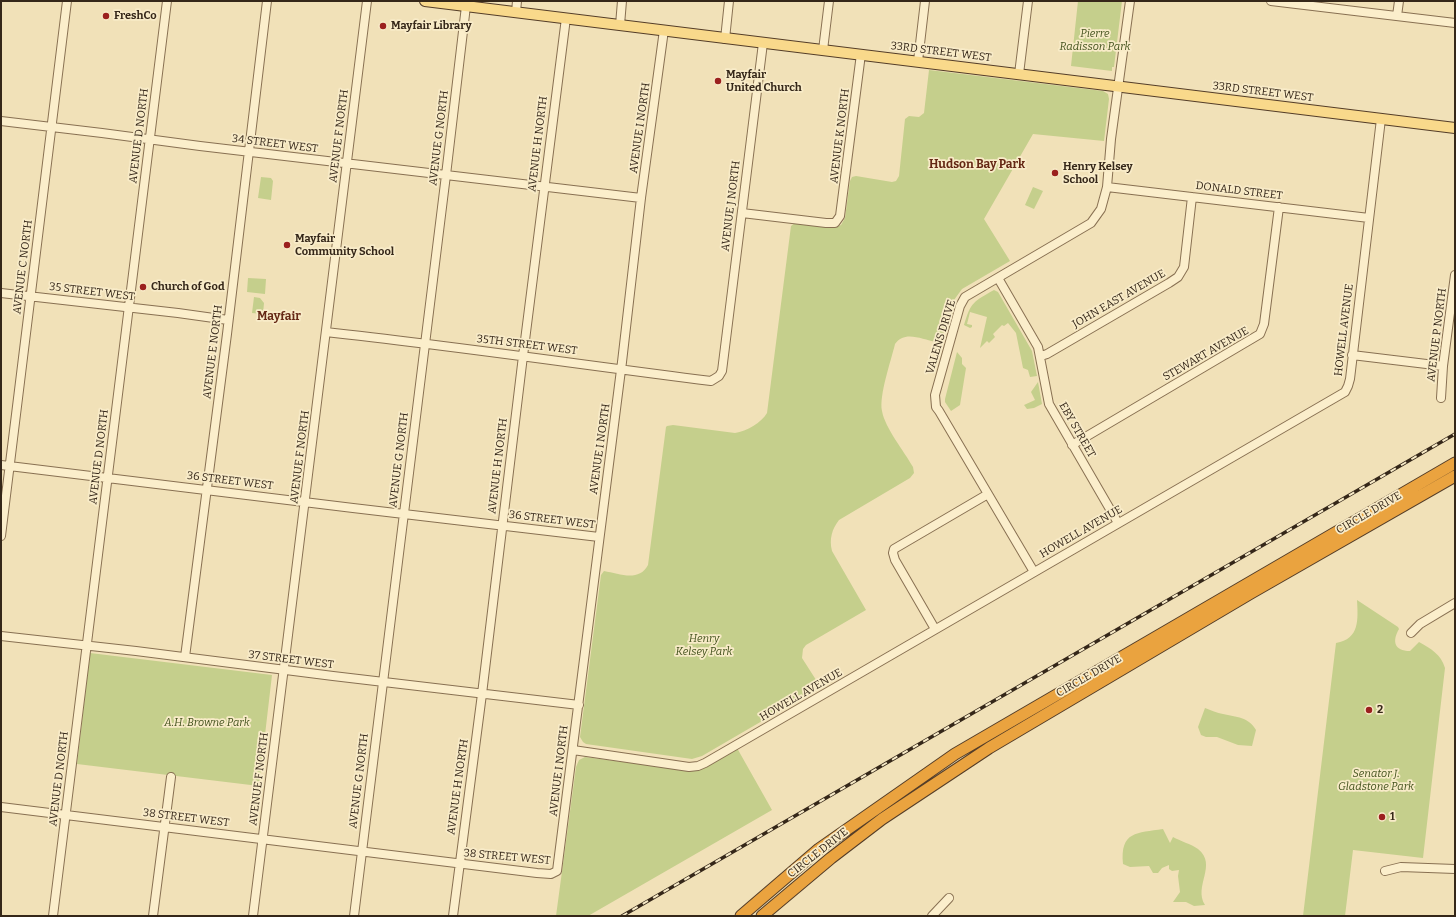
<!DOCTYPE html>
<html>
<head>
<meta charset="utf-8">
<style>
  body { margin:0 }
  #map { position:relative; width:1456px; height:917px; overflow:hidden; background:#f1e1b8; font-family:Bitter,serif }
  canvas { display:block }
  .frame { position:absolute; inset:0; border:2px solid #352719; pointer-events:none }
</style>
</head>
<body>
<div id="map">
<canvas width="1456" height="917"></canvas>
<div class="frame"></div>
</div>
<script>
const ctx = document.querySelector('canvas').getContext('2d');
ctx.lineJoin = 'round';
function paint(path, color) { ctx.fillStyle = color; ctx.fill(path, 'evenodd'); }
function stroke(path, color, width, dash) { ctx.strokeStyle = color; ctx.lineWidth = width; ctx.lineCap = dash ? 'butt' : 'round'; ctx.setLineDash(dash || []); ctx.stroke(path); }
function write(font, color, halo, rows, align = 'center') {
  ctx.font = font + ' Bitter,serif'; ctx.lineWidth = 3.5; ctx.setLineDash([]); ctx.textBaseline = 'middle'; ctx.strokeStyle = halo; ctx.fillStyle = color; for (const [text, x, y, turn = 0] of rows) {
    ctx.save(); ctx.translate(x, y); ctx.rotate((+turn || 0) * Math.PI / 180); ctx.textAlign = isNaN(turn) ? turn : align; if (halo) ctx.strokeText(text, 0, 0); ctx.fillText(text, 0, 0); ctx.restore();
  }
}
paint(new Path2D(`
  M1078,1H1122L1114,67H1112V71L1071,66Z
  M929,70L1103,91L1108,94L1109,99L1104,141L1033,134L984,219L1010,261L962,289L954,300L943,337L940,341L936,342C922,339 904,330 895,344C891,361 879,395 882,411C885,428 904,451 913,467L914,473L910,478L839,520C832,529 829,539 832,551L866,610L806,645L803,649L802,658L818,683L819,686L817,689L702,756L692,759L586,744L583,742L580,737L601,575L604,571C620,574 639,582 648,565L666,427L667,426L673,425L735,433C747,431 761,423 767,413L791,226L795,223L834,228L841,225L845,218L850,181L852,177L856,176L892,182L896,181L899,176L905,119L909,116L919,117L924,113Z
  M261,177L271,178L273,181L271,200L258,198Z
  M1033,187L1043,191L1034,209L1025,205Z
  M248,278L266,279L265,294L247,292Z
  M994,290L998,292L1032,351L1037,376L1030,377L1028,370L1023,368L1016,333L1008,323L1004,326L1002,325L993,334L995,337L989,343L987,341L980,348L987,317L970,312L967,324L972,325V327L970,328L964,325C971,302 973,302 994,290Z
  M254,297L260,298L264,303L263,314L252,313Z
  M957,352L962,358V364L966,368L960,405L951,411L945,402V399Z
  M1038,382L1042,404L1034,408L1027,409L1024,405L1035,400L1031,392Z
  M1357,600L1398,627L1399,629C1392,641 1394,651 1410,651L1419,642C1431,649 1441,654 1445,668L1423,858L1353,850L1345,916H1303L1336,643C1360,639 1358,619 1357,600Z
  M90,653L272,675L259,786L77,764Z
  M1205,708C1211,710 1217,713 1223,714C1236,717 1249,717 1256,730L1252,746L1238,745L1217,737H1206L1201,735L1198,727Z
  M737,748L772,810L588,916H556L576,767L579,760L585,757L693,771L704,768Z
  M1163,829L1170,843L1173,837C1180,841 1191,844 1198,849C1218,865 1193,886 1205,905L1194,906L1186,902H1173L1180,892L1178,876L1179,870L1172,871L1169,869V865L1162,868L1158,873H1153L1149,866L1130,867L1123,864C1120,831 1137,833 1163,829Z`), '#c5cf8c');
const minor = new Path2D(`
  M1271,1L1455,23
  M516,12L517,1
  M1397,16L1399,1
  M620,25L622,1
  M725,39L729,1
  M823,50L829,1
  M918,61L925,1
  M1019,74L1028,1
  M1,121L102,133L200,146L641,198
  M1107,187L1369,218
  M742,213L826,223H835L840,216L861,54
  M998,278L1038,347L1049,404L1118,523
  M1,293L178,313L228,320
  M326,332C455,346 583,365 711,381L719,376L722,371L763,43
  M1352,355L1443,366
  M1041,356L1047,354L1169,283L1178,277L1184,267L1192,197
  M1441,398L1443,366L1455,275
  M1072,445L1260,334L1264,324L1279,207
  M1,465L353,508L599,537
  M1,536L67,1
  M1034,572L939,411L936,407L935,395L960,306L965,297L1091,223L1101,209L1107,187L1111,139L1130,1
  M935,629L895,560L893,553L894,549L988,494
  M1411,633L1420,624L1455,603
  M1,636L136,651L333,676L579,705
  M185,657L227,334L267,1
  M573,750L689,767L698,766L705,763L1345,392L1348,386L1350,379L1381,119
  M1,807L537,873L551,874L557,871L622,362L641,198L664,30
  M1385,871L1401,867L1455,869
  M53,916L167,1
  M153,916L171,777
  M253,916L367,1
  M354,916L446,175L466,6
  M453,916L482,694L523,356L566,18
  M932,916L949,898`);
const major = new Path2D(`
  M425,1L1455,128`);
const highway = new Path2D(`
  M741,916L819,849L955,754L1455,463
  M762,916L831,858L882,819L989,748L1251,593L1455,476`);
stroke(minor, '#887052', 10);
stroke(major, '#543d28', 12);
stroke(highway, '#543d28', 13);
stroke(minor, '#fbeecb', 8);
stroke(major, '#f9d98b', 10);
stroke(highway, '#eaa33f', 11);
const rail = new Path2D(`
  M622,916L1455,434`);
stroke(rail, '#352719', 3.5);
stroke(rail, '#f8ebc8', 2, [6]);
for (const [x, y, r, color] of [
  [106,16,4,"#9b201e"],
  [383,26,4,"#9b201e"],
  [718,81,4,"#9b201e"],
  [1055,173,4,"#9b201e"],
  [287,245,4,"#9b201e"],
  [143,287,4,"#9b201e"],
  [1369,710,4,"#9b201e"],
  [1382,817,4,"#9b201e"]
]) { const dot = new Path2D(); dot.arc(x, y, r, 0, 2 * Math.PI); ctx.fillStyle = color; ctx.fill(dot); stroke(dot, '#f8ebc8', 1.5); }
write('bold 11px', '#352719', '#f8ebc8', [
  ["FreshCo",114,16],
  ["Mayfair Library",391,26],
  ["Mayfair",726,75],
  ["United Church",726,88],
  ["Henry Kelsey",1063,167],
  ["School",1063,180],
  ["Mayfair",295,239],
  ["Community School",295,252],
  ["Church of God",151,287],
  ["2",1377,710],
  ["1",1390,817]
], 'left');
write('italic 11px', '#44531e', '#f8ebc8', [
  ["Pierre",1095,34],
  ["Radisson Park",1095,47],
  ["Henry",704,639],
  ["Kelsey Park",704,652],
  ["A.H. Browne Park",207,723],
  ["Senator J.",1376,774],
  ["Gladstone Park",1376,787]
]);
write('11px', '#352719', '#f8ebc8', [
  ["33RD STREET WEST",941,52,7],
  ["33RD STREET WEST",1263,92,7],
  ["AVENUE I NORTH",640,128,-82],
  ["AVENUE D NORTH",139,136,-83],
  ["AVENUE F NORTH",339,136,-83],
  ["AVENUE K NORTH",840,136,-83],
  ["AVENUE G NORTH",439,138,-83],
  ["34 STREET WEST",275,144,7],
  ["AVENUE H NORTH",538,144,-83],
  ["DONALD STREET",1239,191,7],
  ["AVENUE J NORTH",731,206,-83],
  ["AVENUE C NORTH",23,267,-83],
  ["35 STREET WEST",92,292,7],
  ["JOHN EAST AVENUE",1119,299,-30],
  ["HOWELL AVENUE",1344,330,-83],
  ["AVENUE P NORTH",1437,335,-83],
  ["VALENS DRIVE",941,337,-73],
  ["35TH STREET WEST",527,345,7],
  ["AVENUE E NORTH",213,352,-83],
  ["STEWART AVENUE",1206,354,-30],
  ["EBY STREET",1077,430,60],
  ["AVENUE I NORTH",600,449,-82],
  ["AVENUE D NORTH",99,457,-83],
  ["AVENUE F NORTH",300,457,-83],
  ["AVENUE G NORTH",399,460,-83],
  ["AVENUE H NORTH",498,466,-83],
  ["36 STREET WEST",230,481,7],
  ["CIRCLE DRIVE",1369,513,-30],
  ["36 STREET WEST",552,520,7],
  ["HOWELL AVENUE",1081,532,-30],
  ["37 STREET WEST",291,660,7],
  ["CIRCLE DRIVE",1089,676,-30],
  ["HOWELL AVENUE",801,695,-30],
  ["AVENUE I NORTH",559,771,-83],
  ["AVENUE D NORTH",59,779,-83],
  ["AVENUE F NORTH",259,779,-83],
  ["AVENUE G NORTH",359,781,-83],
  ["AVENUE H NORTH",458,787,-82],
  ["38 STREET WEST",186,818,7],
  ["CIRCLE DRIVE",818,853,-38],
  ["38 STREET WEST",507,857,5]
]);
write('bold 12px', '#652815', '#f8ebc8', [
  ["Hudson Bay Park",977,165],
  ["Mayfair",279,317]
]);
</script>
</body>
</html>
